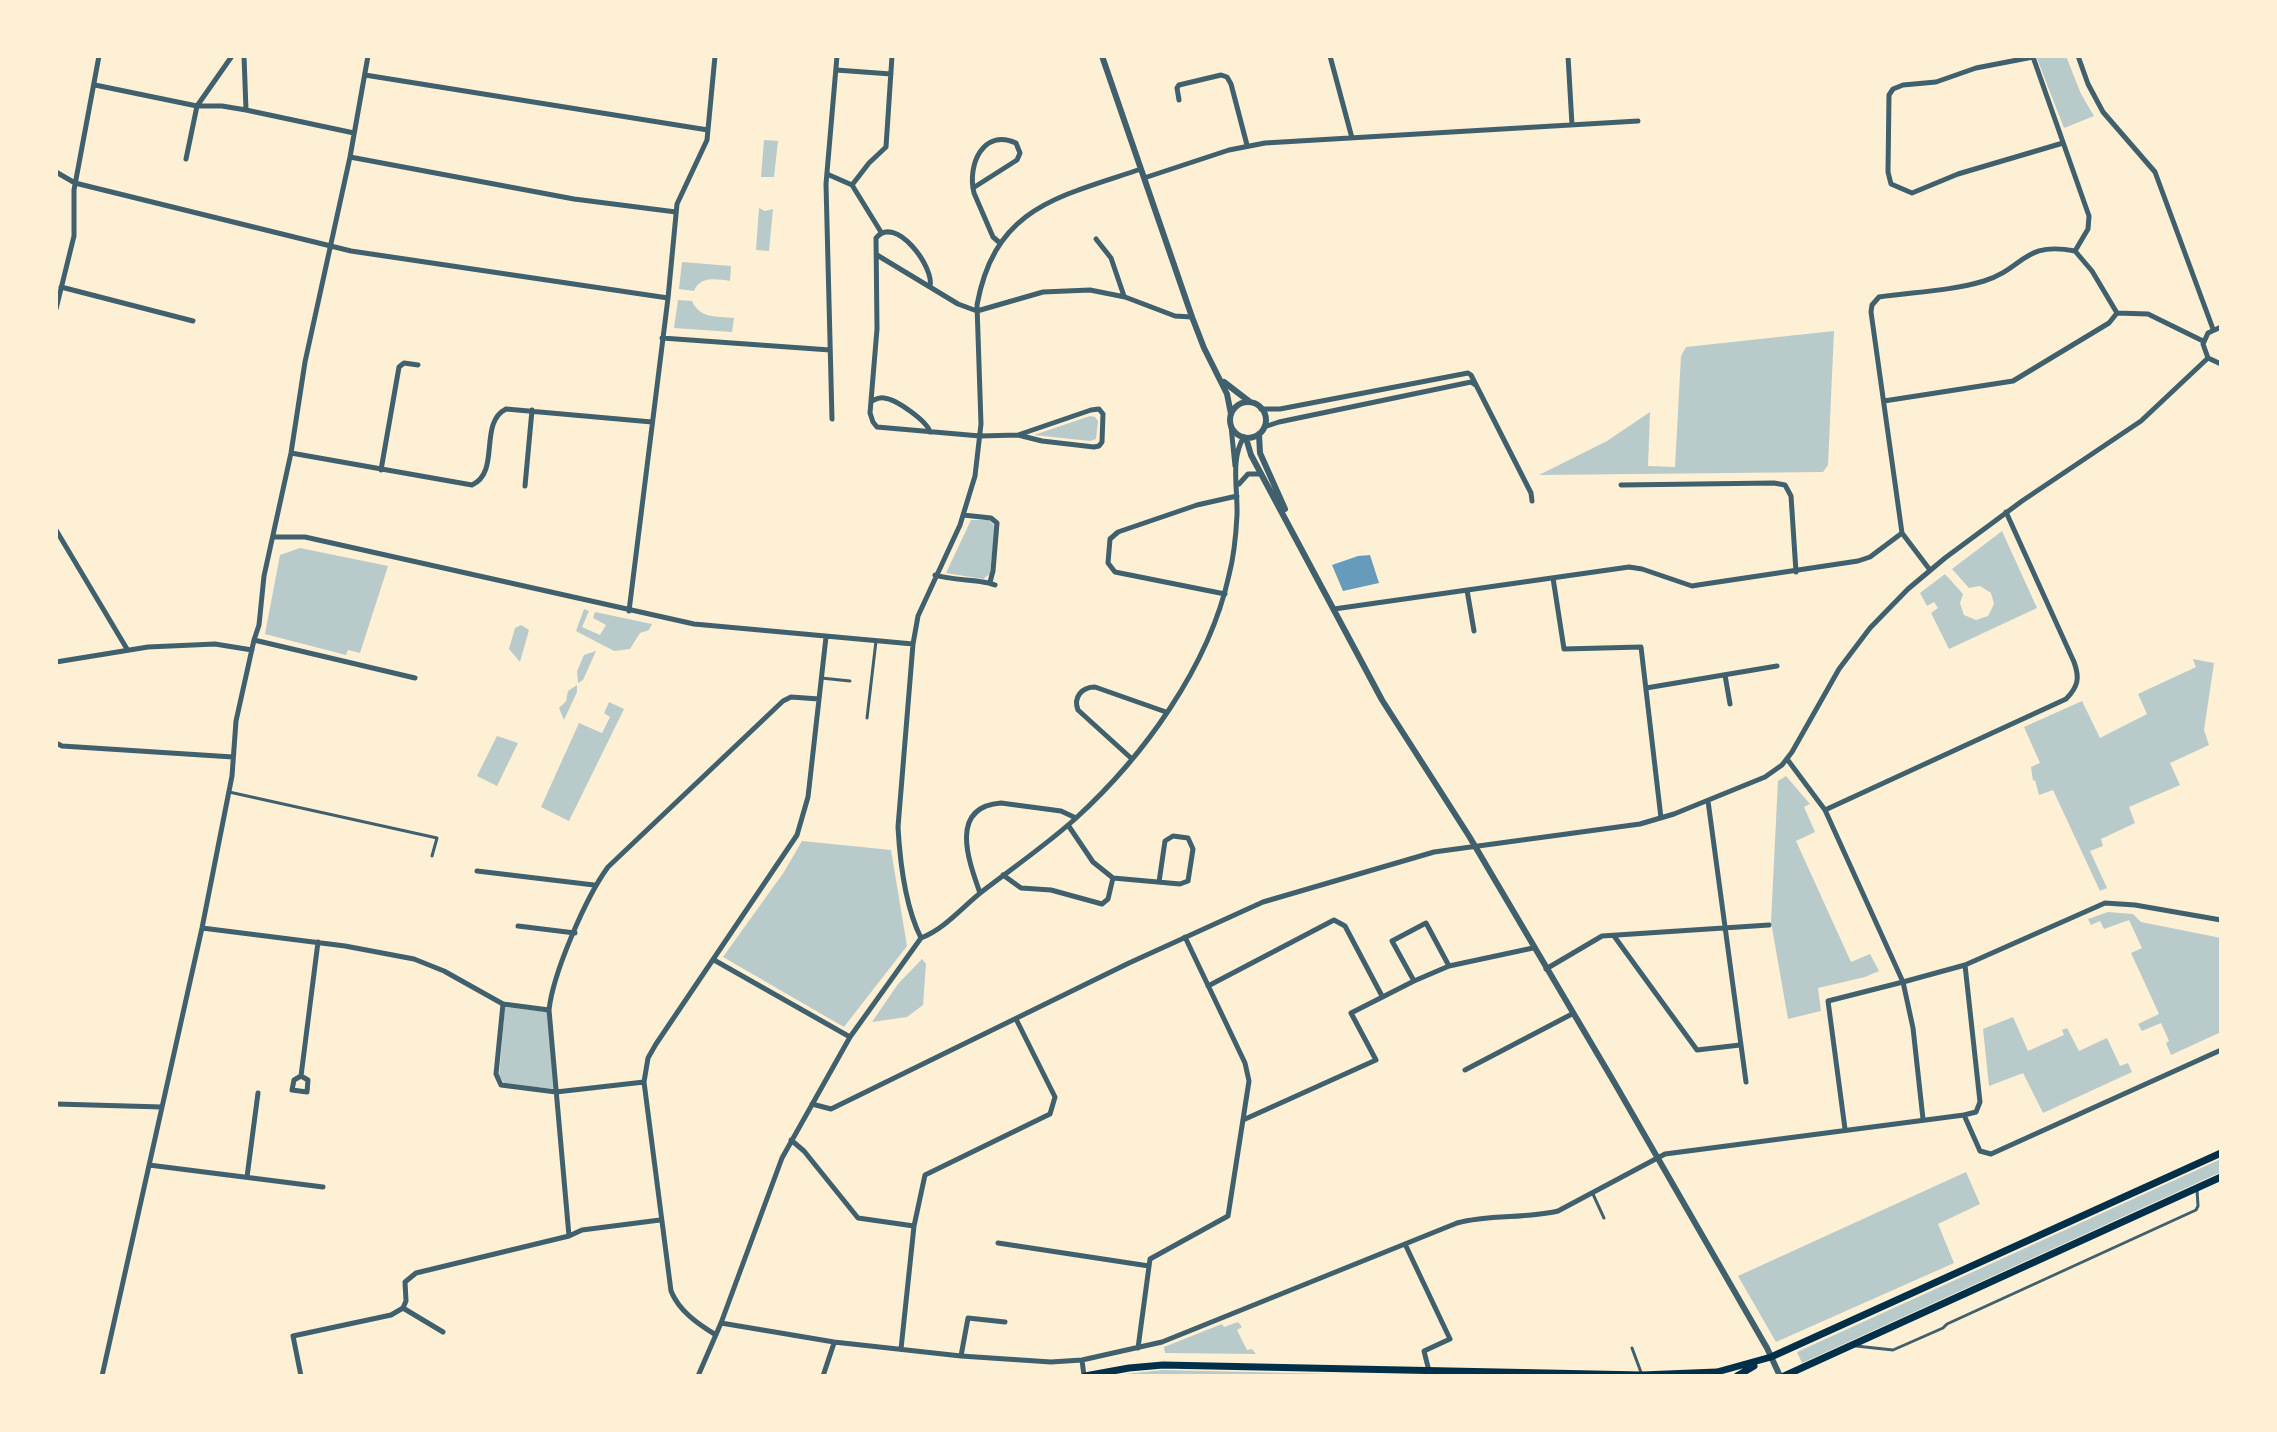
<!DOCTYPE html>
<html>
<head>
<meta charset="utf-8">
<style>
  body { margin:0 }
  #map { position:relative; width:2277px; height:1432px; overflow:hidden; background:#fdf0d5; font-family:Inter,sans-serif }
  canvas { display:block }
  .frame { position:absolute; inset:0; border:58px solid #fdf0d5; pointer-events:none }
</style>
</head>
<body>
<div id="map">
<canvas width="2277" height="1432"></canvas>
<div class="frame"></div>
</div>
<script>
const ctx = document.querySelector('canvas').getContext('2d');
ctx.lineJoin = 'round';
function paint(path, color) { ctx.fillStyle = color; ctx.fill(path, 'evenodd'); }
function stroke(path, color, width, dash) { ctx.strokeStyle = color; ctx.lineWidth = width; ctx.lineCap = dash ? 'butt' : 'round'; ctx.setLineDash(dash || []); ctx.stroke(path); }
paint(new Path2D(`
  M2036,56H2066L2081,94L2094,116L2064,128Z
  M764,140L778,141L774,177H761Z
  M759,208L765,211L773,209L769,251L756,250Z
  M682,262L731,266L730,281C716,279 700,276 694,291L679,289Z
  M678,300L692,301C700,319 716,316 734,318L732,332L674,328Z
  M1834,331L1828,465L1823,472L1539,475L1607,441L1650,412L1648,466L1675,467L1681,356L1686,347Z
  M1090,416L1095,417L1098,421L1096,439L1090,441L1034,435Z
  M971,520H989L995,526L990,574L983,579L946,573Z
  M2002,531L2037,608L1949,649L1931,613L1938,608L1934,602L1927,606L1920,593L1945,574L1963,594L1960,603L1964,615L1976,620L1988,616L1994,604L1991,593L1980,586L1969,588L1952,569Z
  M300,548L388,566L360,653L348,650L346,655L265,634L280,555Z
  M584,609L589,611L582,627L600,635L606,625L593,618L595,612L652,624L649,630L640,633L630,649L614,651L576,631Z
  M521,625L529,630L520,662L509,649L515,628Z
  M596,651L583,680L578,683L577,671L584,655Z
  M2193,659L2214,663L2204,730L2209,745L2170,763L2180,785L2129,807L2135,823L2101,839L2103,846L2090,851L2107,888L2100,891L2053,790L2039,795L2035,780L2033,781L2031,767L2040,763L2024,727L2082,701L2100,738L2147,714L2138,694L2196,667Z
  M577,685V692L564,720L559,708L566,701L568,691Z
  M609,702L624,709L569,821L541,807L579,723L602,733L610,717L604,713Z
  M497,736L518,743L497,786L477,776Z
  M1786,776L1810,804L1804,807L1815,832L1796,841L1851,962L1870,954L1879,971L1865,977L1818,988L1821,1011L1788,1019L1771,922L1778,781Z
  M802,841L891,850L907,946L844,1027L723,957L784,872Z
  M2108,912L2133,914L2141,922L2221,938V1032L2171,1055L2166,1043L2169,1041L2161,1023L2142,1031L2138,1024L2159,1014L2131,953L2142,948L2129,920L2104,929L2100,921L2091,925L2088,919Z
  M922,959L926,964L923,1005L907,1017L872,1022L898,984Z
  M505,1007L547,1012L554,1089L505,1084L499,1076Z
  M2013,1017L2028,1051L2064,1035L2062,1030L2067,1028L2079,1051L2107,1038L2120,1066L2128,1063L2132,1072L2043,1113L2023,1073L1989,1086L1983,1029Z
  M2221,1159V1172L1802,1363L1797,1352Z
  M1966,1172L1980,1204L1938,1224L1954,1263L1776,1342L1738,1276Z
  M1238,1322L1242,1327L1237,1330L1247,1350L1252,1349L1256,1354L1165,1353L1164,1347L1222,1324L1224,1327Z
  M1163,1370L1421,1376H1106Z`), '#b9caca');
paint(new Path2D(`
  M1370,555L1379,583L1343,591L1332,565L1358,556Z`), '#669bbc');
stroke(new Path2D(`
  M821,678L850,681
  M867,718L876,641
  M229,792L437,838L432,856
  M1593,1194L1604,1218
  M1856,1346L1893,1350L1943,1328L1947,1324L2196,1210L2198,1206L2197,1190
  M1632,1348L1642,1375`), '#3f606c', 3);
stroke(new Path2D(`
  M244,56L246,110
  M1330,56L1352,138
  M1568,56L1572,125
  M2078,56L2088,84L2103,112L2155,172L2213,329
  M2033,57L1976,68L1936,82L1903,85L1893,89L1889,95L1888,172L1891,184L1912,193L1958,174L2063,143
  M2033,57L2089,216L2088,229L2075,251L2092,271L2117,313L2148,314L2203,341
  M836,70L891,74
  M365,75L708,130
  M95,85L197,106H222L246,110L354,133
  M1179,100L1177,88L1179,85L1221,75L1227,77L1231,84L1247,145
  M350,157L574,199L676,212
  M186,159L197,106L232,56
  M56,172L75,183L351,251L668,298
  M827,174L852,185L881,232
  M1144,178L1229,150L1265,143L1638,121
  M852,185L869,163L886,147L892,56
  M973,188L1017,160L1020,153L1016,143C983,128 967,165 974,193L993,237L1000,243
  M1096,239L1111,258L1124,296
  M877,255L958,304L977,311L1043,292L1090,290L1125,297L1175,316L1192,317
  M61,287L193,321
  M930,287C935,267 895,214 876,238L877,329L870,413L873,422L877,427L980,436L1018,435L1042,441L1094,447L1099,446L1102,442L1103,414L1099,409L1091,410L1018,435
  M56,309L74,236V190L99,56
  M2221,327L2208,333L2203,344L2208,358L2221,364
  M662,338L830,350
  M872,401C876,399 879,397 884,398C896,399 927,421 930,432
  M1884,401L2013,381L2109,323L2117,313
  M1261,409H1280L1468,373L1471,375L1531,493L1532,501
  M832,419L826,184L837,56
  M1231,426L1235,466
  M1264,427L1279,422L1471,382L1476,385
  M291,453L472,485C501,472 478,423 506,409L652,422
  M381,470L399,367L404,363L418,365
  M1239,484L1248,474H1261
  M1621,485L1774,483L1785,485L1791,496L1796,572
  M525,486L532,410
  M963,515L991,518L997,523L993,571L990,582
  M56,530L127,649
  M274,537H305L694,624L913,644
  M1930,570L1902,533L1871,312L1872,305L1879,297C1913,292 1951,291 1984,281C2025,268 2023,241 2075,251
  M935,575C953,581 982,579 995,585
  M1553,578L1564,649L1641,647L1661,818
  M1467,590L1474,631
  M1225,594L1115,572L1108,563L1110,539L1118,532L1197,505L1237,496
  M1334,609L1629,567L1642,569L1692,586L1698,585L1858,561L1870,557L1902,533
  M629,611L668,298L677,204L707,140L715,56
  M254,640L415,678
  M56,662L148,647L215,644L252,650
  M1725,675L1730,704
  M1646,688L1777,666
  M56,743L62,746L233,757
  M1132,759L1078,710C1073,697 1082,687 1095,687L1166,712
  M1787,759L1825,810L1903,982L1965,965L2105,903L2135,905L2221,920
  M1708,801L1746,1082
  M1825,810L2066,699C2078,687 2080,678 2074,662L2006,512
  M1068,825L1093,862L1113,878
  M477,871L594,885
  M1003,875L1021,888L1051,890L1102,904L1108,899L1113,878L1180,884L1188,881L1193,849L1188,838L1173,836L1165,841L1159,882
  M980,893C969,862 948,807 1001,803L1061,811L1076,818
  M518,926L575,933
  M202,928L345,946L414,959L444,971L503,1004
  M1614,936L1697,1050L1740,1045
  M921,938C905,906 900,863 898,827L913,644L918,616L960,525L975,476L981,424L977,305C995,207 1058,197 1141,169
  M714,960L850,1037
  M1449,966L1414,981L1392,941L1426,923L1449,966L1533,948
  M1546,969L1602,936L1769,925
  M1208,986L1334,920L1345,926L1382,996
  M549,1010L503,1004L496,1074L501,1085L556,1092L644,1082
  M1465,1070L1572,1014
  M301,1076L308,1080L307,1092L292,1090L294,1080L301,1076L318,942
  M56,1104L162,1107
  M812,1104L831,1109L1129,963L1263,902L1434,852L1640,824L1674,814L1765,777L1782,765L1792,752L1839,669L1870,628L1908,589L1945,558L2022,501L2141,421L2208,358
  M1964,1115L1976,1112L1980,1102L1965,965
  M1243,1120L1376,1060L1351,1013L1414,981
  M1845,1129L1828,1001L1903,982L1913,1028L1923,1119
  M791,1140L804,1151L858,1218L914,1226
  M149,1165L323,1187
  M247,1177L258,1093
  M660,1220L582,1230L569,1236L549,1010C553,973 586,897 608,867L783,701L791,697L819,699
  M998,1243L1149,1266
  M1405,1244L1450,1339L1424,1351L1429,1371
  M403,1308L406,1301L405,1282L416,1273L569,1236
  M721,1323L834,1342L961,1356L1051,1362L1082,1360L1162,1342L1457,1223C1490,1214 1525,1219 1558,1211L1665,1154L1964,1115L1980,1151L1991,1154L2221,1050
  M716,1335C698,1324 679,1311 671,1291L644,1082L648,1058L656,1044L797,835L808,797L826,637
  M1138,1348L1150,1259L1228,1216L1249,1081L1245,1063L1185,937
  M901,1349L914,1226L925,1175L1050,1114L1055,1097L1016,1019
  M961,1356L968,1318L1005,1322
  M1082,1360L1084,1376
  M102,1376L202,928L232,776L236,721L254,640L259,625L264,576L291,453L305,362L350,157L368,56
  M301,1376L293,1336L391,1315L403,1308L443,1332
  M698,1376L721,1323L782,1158L850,1037L921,938C946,928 963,906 984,890C1014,867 1046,845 1075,819C1143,757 1209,667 1229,575C1234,556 1236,535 1237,515C1238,491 1230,458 1244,437
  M823,1376L834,1343`), '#3f606c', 5);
stroke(new Path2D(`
  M1102,56L1192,317L1204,348L1227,394L1231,414
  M1224,382L1250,402
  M1230 420a18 18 0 1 1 36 0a18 18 0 1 1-36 0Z
  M1259,434L1260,453L1285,509
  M1246,438L1251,455L1382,700L1469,836L1614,1082L1767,1348L1780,1376`), '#3f606c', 6);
stroke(new Path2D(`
  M1085,1376L1129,1368L1163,1365L1642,1375L1717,1372L1771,1357L2221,1153
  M1737,1376L1754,1366
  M1784,1376L2221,1177`), '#003049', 7);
</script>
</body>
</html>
